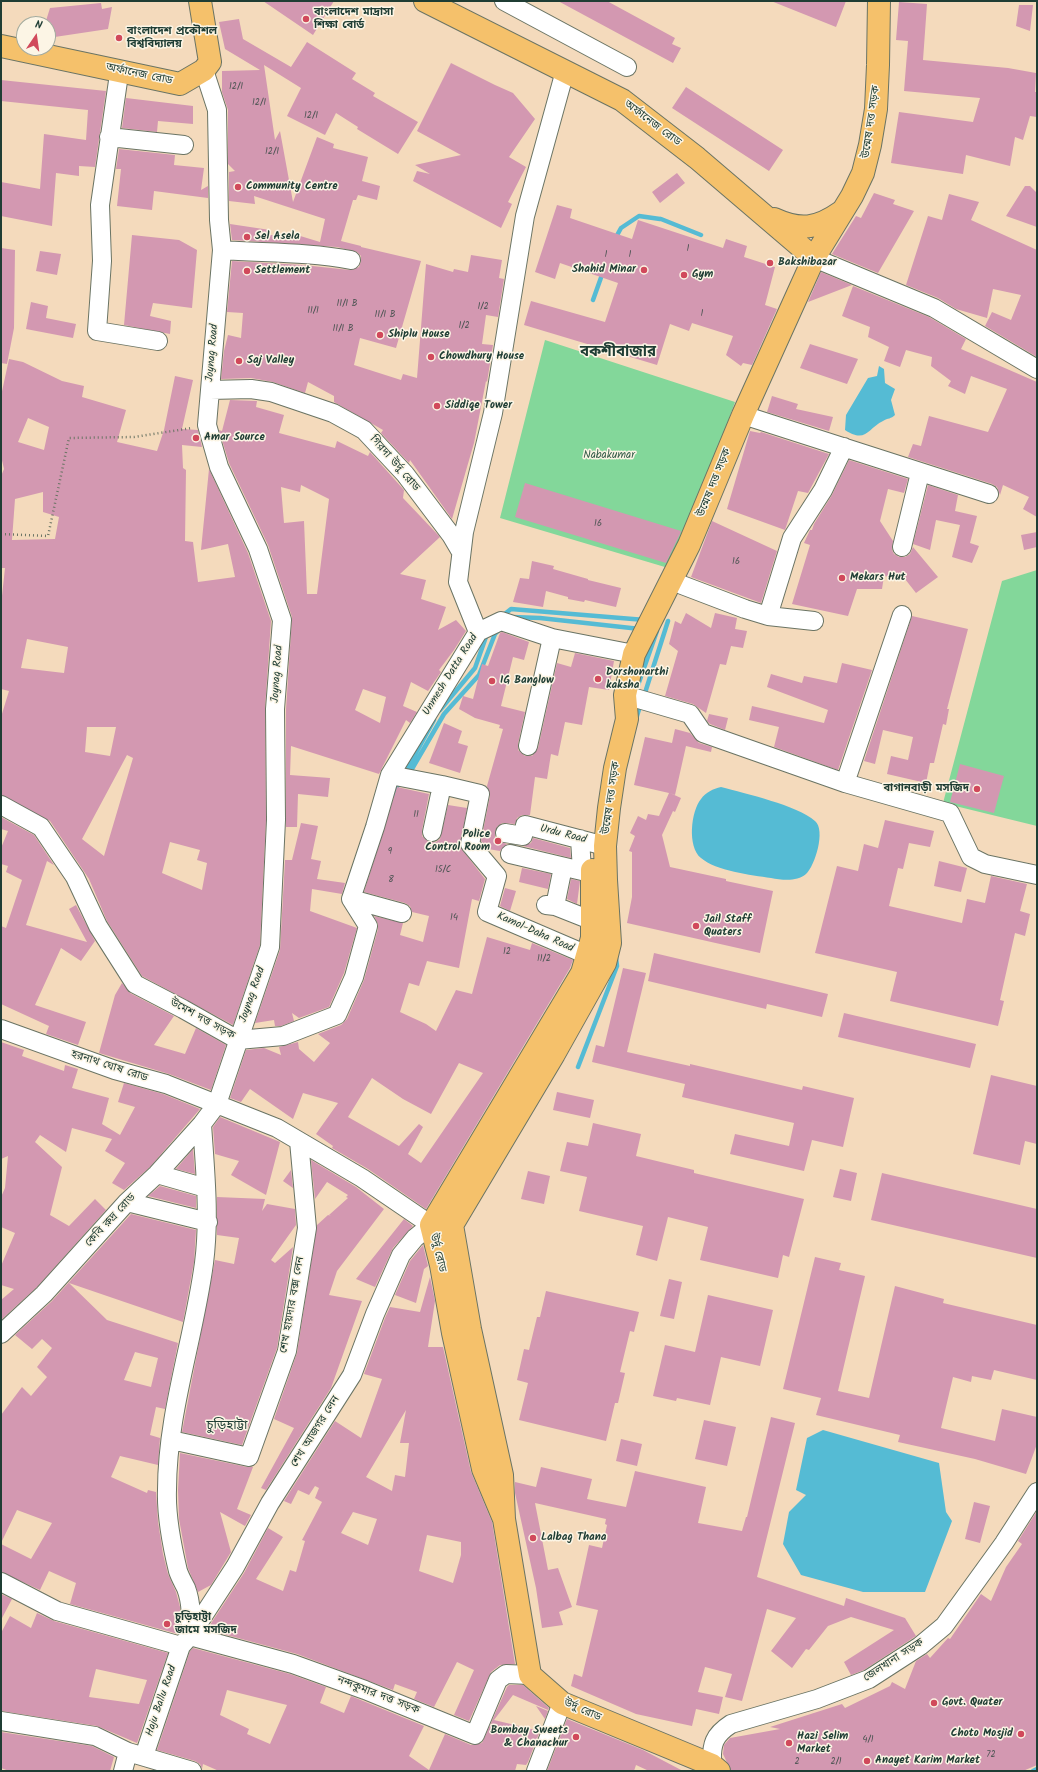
<!DOCTYPE html>
<html>
<head>
<meta charset="utf-8">
<style>
  body { margin:0 }
  #map { position:relative; width:1038px; height:1772px; overflow:hidden; background:#f4dabc; font-family:Kalam,sans-serif }
  canvas { display:block }
  .frame { position:absolute; inset:0; border:2px solid #1f3d34; pointer-events:none }
  .north { position:absolute; left:16px; top:16px; width:40px; height:40px; box-sizing:border-box; background:#fcf5e5; border:1px solid #a4ab9e; border-radius:50%; rotate:13deg; font-size:11px; font-weight:700; line-height:16px; text-align:center; color:#1f3d34 }
  .north::after { content:''; display:block; margin:auto; width:14px; height:18px; background:#d1495b; clip-path:polygon(50% 0,100% 100%,50% 72%,0 100%) }
</style>
</head>
<body>
<div id="map">
<canvas width="1038" height="1772"></canvas>
<div class="frame"></div>
<div class="north">N</div>
</div>
<script>
const ctx = document.querySelector('canvas').getContext('2d');
ctx.lineJoin = 'round';
function paint(path, color) { ctx.fillStyle = color; ctx.fill(path, 'evenodd'); }
function stroke(path, color, width, dash) { ctx.strokeStyle = color; ctx.lineWidth = width; ctx.lineCap = dash ? 'butt' : 'round'; ctx.setLineDash(dash || []); ctx.stroke(path); }
function write(font, color, halo, rows, align = 'center') {
  ctx.font = font + ' Kalam,"Noto Sans Bengali",sans-serif'; ctx.lineWidth = 3; ctx.setLineDash([]); ctx.textBaseline = 'middle'; ctx.strokeStyle = halo; ctx.fillStyle = color; for (const [text, x, y, turn = 0] of rows) {
    ctx.save(); ctx.translate(x, y); ctx.rotate((+turn || 0) * Math.PI / 180); ctx.textAlign = isNaN(turn) ? turn : align; if (halo) ctx.strokeText(text, 0, 0); ctx.fillText(text, 0, 0); ctx.restore();
  }
}
paint(new Path2D(`
  M545,340L735,402L675,570L500,518Z
  M1037,570V826L943,803L1002,581Z`), '#83d79a');
paint(new Path2D(`
  M879,366L884,369L885,383L895,389L891,400L895,415C891,419 888,418 883,421C868,428 866,444 845,430L846,415L868,378L877,376Z
  M721,787C746,794 797,805 815,821C826,830 815,866 806,874C797,882 782,880 771,878C751,875 716,871 701,858C687,847 691,811 701,799C706,792 713,789 721,787Z
  M823,1430L939,1463L946,1512L952,1521L925,1592H863L801,1575L783,1544L789,1512L806,1495L796,1490L807,1438Z`), '#55bbd4');
stroke(new Path2D(`
  M661,219L701,235
  M615,239L621,228L639,216L660,219
  M593,300L603,272
  M501,617L511,609L645,620
  M512,617L540,618L640,629
  M637,688L657,631H656
  M644,696L668,621
  M440,710L475,668L487,634
  M636,719L641,703
  M405,773L434,720
  M409,774L444,714L479,675L495,634L500,629
  M392,796L400,781
  M578,1067L617,966L616,958
  M1033,1771L1037,1769`), '#55bbd4', 4.5);
paint(new Path2D(`
  M263,1H334L313,35Z
  M558,1H607L675,38L672,44L681,48L673,63Z
  M771,1H846L836,27Z
  M899,2L927,4L923,60L1008,68L1036,73L1035,92H1037V117L1030,116L1023,140L1015,137L1010,166L966,155L963,174L891,163L899,112L973,122L980,98L904,91L908,41L896,40Z
  M101,3L102,9L112,7L108,29L48,38V24H45L50,8Z
  M1019,5H1033L1030,31L1016,26Z
  M239,19L243,39L291,67L307,42L356,73L352,79L375,93L373,96L418,122L398,154L357,129L358,127L336,113L325,135L287,116L301,88L264,65L275,140L280,131L293,202L317,137L334,144L333,148L368,157L362,181L380,186L377,200L358,195L356,200H353L341,241L361,246V247L421,261L396,348L360,338L354,365L401,380L403,374L417,378L426,264L453,272L454,269L468,272L471,255L502,260L499,278L504,279L498,317L486,315L482,344L493,345L487,382L486,381L474,443L452,519L410,460L409,463L381,433L383,430L334,402V396L308,382L305,393L273,382L251,378L221,379L224,351L228,335L241,338L243,313L227,312L232,261L303,265L350,270L359,267L361,261V256L357,252L337,247L232,240L230,224L270,230L269,235H297L320,242L325,219L254,196L255,204L229,201V172L235,171L228,164V110L222,92V71L260,70L225,49L219,22Z
  M451,63L495,85L513,93L535,119L509,157L526,167L508,202L512,204L501,228L413,181L417,171L430,174L415,165L461,155L417,131Z
  M1,80L106,91L95,167L79,166V176L56,173L52,226L1,216V182L40,189L44,134L86,140L88,110L1,101Z
  M686,87L783,150L769,171L672,108Z
  M126,98L193,106V124L158,121L157,132L122,128Z
  M119,149L175,155L174,165L204,168L201,190L208,186V198L154,191L152,210L117,206L121,169H116Z
  M677,173L685,183L660,203L652,192Z
  M1025,186H1030L1037,193V227L1006,216Z
  M874,193L895,200L893,204L914,211L878,273L832,254L856,216L861,218Z
  M949,194L979,202L971,220L1037,250V357L985,326L992,312L1011,320L1021,295L993,289L987,318L956,309L938,298L906,285L928,216L942,220Z
  M557,205L572,209L570,218L632,239L638,220L723,248L726,239L747,246L744,257L775,267L765,305L777,309L752,365L743,363L741,366L726,355L733,336L692,323L689,331L670,324L657,365L524,325L531,301L605,322L618,283L560,263L555,279L535,272Z
  M132,235L179,240L197,250L192,308L153,303L150,316L171,321L170,334L124,325Z
  M1,248L15,250L14,328L7,364L1,363Z
  M40,251L61,254L57,275L36,271Z
  M821,272L852,285L808,302Z
  M853,286L929,317L966,339L961,349L1037,382V517L1023,509L1029,497L1003,485L1000,495L997,487L992,484L908,457L913,444L921,446L929,416L988,432L1007,389L971,376L965,394L948,386L951,381L931,366L932,357L906,350L900,367L884,361L889,347L868,337L870,327L842,316Z
  M31,302L48,306L46,318L76,324L73,338L26,329Z
  M810,344L858,359L847,384L800,368Z
  M9,359L23,362L62,381L84,386L82,397L126,410L117,442L157,451L164,430L175,376L193,380L182,429L198,430L202,447L182,445L183,468L186,470L185,541L193,542L198,582L235,577L228,544L201,550L209,469L248,553L271,621L265,708L266,820L260,945L233,1025L142,976L107,921L89,879L50,821L1,795V717L9,691L1,689V605L5,568H1V476L4,469L1,456V396ZM28,418L49,427L44,450L18,442ZM43,492V512L59,517L55,539L12,540L15,499ZM27,639L68,647L64,673L21,668ZM87,727H116L110,756L85,752ZM127,755L133,758L104,856L82,839ZM170,842L200,850L197,860L207,863L202,890L162,873Z
  M772,396L798,404L796,409L833,417L829,431L767,412Z
  M230,400L257,401L256,407L284,415L279,433L335,448L337,441L368,456L370,452L404,490L403,498L440,537L400,574L426,580L421,599L446,607L438,630L456,620L466,631L454,650L439,670L441,672L428,691L411,682L403,706L417,712L410,723L406,720L379,774L291,746L290,775L330,778L328,797L298,794L297,827H286V709L292,617L268,545L229,463L219,430L222,431ZM301,485L329,499L317,594H307L304,521L284,523L281,487L300,492ZM363,689L386,697L380,723L355,710Z
  M750,431L760,433L761,432L829,454L808,493L798,491L785,530L727,509Z
  M849,460L908,479L904,493L888,489L880,521L893,541L892,550L894,554L899,557H905L910,554L913,547L938,577L916,593L905,579L884,576L882,589H857L848,616L792,604L810,545L804,543L810,530H812L814,524L832,495Z
  M525,483L681,531L680,534L666,563L515,517Z
  M928,485L958,495L955,511L977,516L970,543L979,546L972,563L952,557L960,525L936,520L930,550L913,544Z
  M712,521L777,551L761,603L691,577Z
  M1037,532V547L1024,550L1021,535Z
  M532,561L554,566L553,569L588,579V580L621,588L616,607L585,600L584,602L568,599V597L546,591L543,607L513,602L520,578L529,579Z
  M686,613L711,628L715,613L737,618L735,629L747,631L743,648L731,646L726,665L720,664L706,713L693,704L665,696L678,651L669,644L675,621L681,624Z
  M912,616L968,629L947,709H949L946,725L943,724L934,763H930L926,783L887,774L891,756L908,760L913,737L883,730L875,764L864,761Z
  M502,632L529,642L524,660L513,657L501,706L525,712L518,744V750L525,756H532L538,748L557,663L571,667L575,653L614,661L609,690L589,687L582,725L565,722L558,756L551,754L547,779L535,777L530,815H522L517,818L515,824L502,823L497,827L495,832V837L499,841L507,844L500,851L488,849L481,841L490,796L487,786L503,729L499,728L500,725L475,718L459,709L463,696L473,699L482,664L488,666L500,633Z
  M842,663L872,670L838,770L774,747L779,727L749,720L752,706L824,723L828,710L767,687L771,674L802,683L804,676L837,683Z
  M709,714L728,718L725,730L710,724L707,721Z
  M444,723L462,731L458,743L468,746L460,773L429,763Z
  M675,729L690,733L699,743L712,747L711,752L686,746L675,795L670,793L681,798L675,812L673,811L662,835L670,867L726,879V881L773,891L760,953L627,923L632,897V852L629,851L635,836L630,833L638,816L646,820L648,814L659,816L669,793L634,785L645,737L672,743Z
  M960,764L1004,776L994,813L950,802Z
  M397,787L429,794L422,830V836L429,842H436L440,839L448,805L467,808L460,847L485,879L479,901L472,899L459,968L427,961L419,986L409,983L400,1012L426,1024L436,1031L456,990L472,994L487,937L530,950L532,943L573,960L570,968L426,1209L368,1169L332,1148L333,1146L316,1134L338,1103L303,1093L293,1119L250,1089L241,1102L230,1098L246,1050L264,1048L281,1055L279,1047L298,1042L299,1049L314,1062L330,1043L318,1034L341,1025L347,1019L364,980L378,929V924L374,916L403,923L400,935L423,942L429,916L412,912L410,906L405,903L364,892ZM459,1063L483,1073L421,1163L408,1154L423,1127L419,1124L399,1146L348,1117L372,1078L403,1099L431,1114Z
  M1,817L34,835L54,865L47,861L26,925L87,942L69,909L76,905L95,941L81,961L61,948L35,1005L86,1022L78,1045L46,1034L49,1026L1,1004V926L6,928L22,880L6,872L8,866L1,864V848L8,831L1,829Z
  M885,820L934,831L930,847L909,843L903,869L898,868L889,906L962,923L967,899L985,903L991,876L1027,884L1020,911L1030,914L1025,936L1015,933L1000,1000L1004,1001L998,1026L890,1001L897,972L815,953L837,866L858,871L864,844L878,848Z
  M301,823L318,826L311,859L321,861L317,879L345,883L342,894L312,889L310,911L357,928L344,973L329,1007L299,1018L292,1013L294,1021L281,1026H275L274,1020L255,1023L280,950L285,860H292Z
  M533,838L570,848L571,858L523,846L531,843Z
  M939,861L967,868L961,892L934,886Z
  M522,868L551,874L548,889L519,882Z
  M571,879L580,881L577,904L567,899Z
  M505,888L516,891L510,911L500,906Z
  M654,953L828,994L822,1017L767,1004L766,1009L648,981Z
  M623,968L646,973L627,1052L690,1066V1064L802,1090L803,1086L854,1098L843,1147L812,1140L804,1171L730,1154L735,1134L789,1146L794,1123L682,1097L685,1084L592,1062L596,1045L604,1047Z
  M122,983L130,993L174,1016L154,1045L185,1054L196,1028L226,1045L211,1090L169,1074L99,1053L115,995Z
  M844,1013L976,1044L970,1068L838,1037Z
  M1,1042L24,1050L22,1056L64,1071L65,1065L78,1069L72,1088L109,1098L102,1124L120,1135L135,1107L118,1102L124,1083L163,1094L200,1109L150,1167L124,1190L112,1183L125,1163L105,1151L112,1139L72,1128L66,1152L40,1135L35,1142L62,1167L50,1215L69,1226L95,1199L106,1210L37,1287L1,1320V1300L14,1289L1,1285V1266L15,1233L1,1227V1197L5,1188L8,1156L1,1159Z
  M991,1075L1037,1086V1144L1025,1141L1020,1165L973,1154Z
  M557,1092L594,1100L590,1118L553,1110Z
  M220,1117L280,1142L266,1195L231,1175L239,1161L215,1154L213,1127Z
  M593,1123L641,1134L636,1156L694,1170V1173L804,1199L789,1257L783,1255L778,1278L700,1260L708,1227L668,1217L657,1261L636,1255L643,1226L579,1211L587,1177L560,1171L567,1142L588,1146Z
  M193,1149L195,1174L176,1169Z
  M311,1160L356,1187L384,1209L337,1271L329,1295L362,1301L331,1388L266,1490L261,1488L294,1428L274,1419L297,1353L317,1225L328,1215L331,1216L329,1215L348,1198L346,1197L348,1195L327,1182L315,1199Z
  M840,1169L857,1173L851,1201L833,1197Z
  M291,1170L293,1188L283,1181Z
  M528,1171L550,1176L544,1204L521,1199Z
  M882,1173L1037,1209V1258L871,1220Z
  M160,1186L196,1196V1208L148,1196Z
  M217,1197L265,1199L262,1211L267,1204L295,1209L296,1225L271,1260L275,1263L293,1247L277,1348L242,1445L182,1432L215,1260L234,1264L239,1238L217,1235Z
  M131,1214L196,1230L194,1262L183,1322L69,1283L107,1320L178,1343L165,1409L156,1407L150,1435L160,1438L158,1465L120,1456L111,1477L147,1493L148,1490L156,1492L158,1522L163,1554L168,1574L176,1592L180,1607V1632L178,1634L70,1604L76,1583L49,1571L40,1590L1,1572V1544L31,1559L52,1523L17,1510L1,1543V1415L22,1387L31,1396L47,1377L37,1367L52,1348L42,1339L32,1349L15,1335L52,1301ZM135,1352L158,1358L151,1387L124,1380Z
  M404,1219L413,1226L393,1248L375,1287L356,1279Z
  M423,1245L428,1266L424,1269L416,1303L395,1295L410,1261Z
  M815,1257L841,1263L839,1270L865,1276L838,1391L869,1398L895,1286L944,1299L943,1303L1037,1325V1380L994,1370L991,1380L972,1376L971,1382L953,1377L941,1428L995,1441L1002,1409L1037,1417V1444L1026,1474L975,1459L898,1442L900,1435L816,1415L821,1398L783,1389Z
  M430,1277L435,1301L428,1347H443L471,1472L492,1522L515,1664L500,1665L491,1672L469,1721L454,1715L474,1670L457,1662L434,1707L414,1699L417,1692L395,1684L393,1690L297,1654L212,1631L208,1628L244,1573L268,1528L283,1537L256,1579L283,1591L290,1570L296,1572L305,1541L302,1540L322,1502L315,1498L319,1488L315,1486L309,1495L298,1490L291,1504L284,1501L335,1421L361,1438L382,1379L364,1374L385,1318L390,1307L420,1312ZM406,1410L400,1443H409L405,1477L395,1475L392,1491L366,1477ZM353,1512L377,1519L368,1545L341,1533ZM427,1535L461,1542V1555L453,1583L419,1571Z
  M669,1279L682,1282L674,1319L660,1316Z
  M546,1291L639,1312L634,1332L630,1331L620,1372L625,1373L618,1403H615L606,1441L519,1420L528,1383L517,1380L524,1349L529,1350L537,1317H540Z
  M708,1295L773,1310L760,1366L721,1357L710,1405L677,1398L676,1401L653,1396L665,1345L695,1352Z
  M771,1417L795,1423L757,1577L844,1606L846,1598L905,1618L916,1636L864,1670L851,1675L844,1662L894,1630L851,1617L828,1626L809,1650L806,1649L792,1668L771,1651L796,1618L767,1609L742,1701L725,1697L732,1674L705,1667L698,1692L723,1697L719,1714L696,1709L692,1726L636,1714L571,1686L574,1674L582,1677L598,1610L576,1605L589,1545L602,1548L607,1525L605,1524L606,1519L535,1503L548,1570L558,1568L572,1607L559,1612L563,1625L542,1628L536,1588L515,1493V1482L536,1487L541,1467L592,1479L587,1499L626,1507L635,1471L706,1487L698,1523L742,1531L746,1517H747Z
  M704,1420L736,1427L727,1466L695,1459Z
  M621,1439L642,1444L637,1466L616,1461Z
  M180,1453L247,1467H253L237,1509L251,1515L245,1526L220,1512L231,1552L211,1585L198,1592L188,1568L179,1519L178,1490Z
  M974,1502L990,1506L980,1543L965,1539Z
  M1037,1511V1765L1023,1771H731L723,1754L724,1745L730,1738L780,1729L770,1727L842,1704L845,1708L890,1686L892,1682L905,1689L916,1661L927,1654L930,1658L948,1638L950,1639L981,1594L991,1601L1006,1567L1022,1544L1018,1541Z
  M1,1594L12,1599L1,1620Z
  M37,1613L54,1621L168,1653L137,1743L97,1726L1,1711V1633L10,1616L31,1628ZM96,1669L147,1680L139,1704L89,1697Z
  M193,1648L290,1674L326,1687L320,1703L344,1713L351,1696L424,1726L409,1756L429,1770L445,1734L471,1745L482,1743L507,1687L509,1685H523L549,1708L548,1710L513,1695L494,1720L540,1731L528,1762L526,1765L517,1764L515,1771H219L203,1764L202,1769L200,1764L195,1761L157,1750L190,1651ZM227,1690L287,1705L270,1744L247,1734L249,1729L220,1715Z
  M536,1706L548,1711L545,1719Z
  M567,1719L643,1750L683,1771H649L636,1765L634,1771H547Z
  M1,1732L92,1746L114,1757L110,1771H9L1,1768Z`), '#d398b1');
const minor = new Path2D(`
  M504,1L627,67
  M118,70V81L100,205L102,261L97,331L158,341
  M109,137L184,145
  M222,250C266,253 309,252 351,260
  M814,258L934,308L1037,369
  M210,390L251,389L271,392L333,413L364,430L405,474L451,535L461,552
  M743,415L989,494
  M902,547L920,473
  M682,585L745,609L768,616L792,538L823,490L844,447
  M768,616L814,621
  M478,632L458,582L464,532L493,413L525,216L565,71
  M625,695L690,714L703,733L845,783L950,813L971,857L985,864L1037,875
  M528,746L552,638
  M390,775L442,785L480,794L470,844L497,876L487,912L599,960
  M845,783L902,615
  M1,805L41,827L75,877L98,926L135,984L183,1009L238,1040L283,1036L337,1015L354,977L368,926L351,899L375,827L390,775L478,632L501,621L552,638L634,654
  M432,832L442,785
  M505,833L523,836L525,825L605,846
  M510,854L582,871L580,839
  M351,899L402,913
  M546,905L555,906L603,925
  M555,906L563,867
  M1,1029L115,1070L166,1084L277,1128L362,1178L431,1225L415,1238L401,1255L375,1314L352,1375L270,1503L235,1567L190,1636L181,1646L57,1611L1,1582
  M157,1174L206,1188
  M127,1202L208,1222
  M1,1334L44,1294L127,1202L157,1174L202,1124L217,1104L270,947L276,820L275,709L282,620L258,549L219,467L207,425L222,250L219,220L217,110L204,70
  M171,1440L249,1457L287,1351L307,1228L299,1141
  M190,1635C191,1619 192,1604 186,1588C183,1582 180,1577 178,1571C172,1546 166,1516 167,1490C167,1413 194,1339 204,1263C210,1216 205,1170 202,1124
  M190,1636L293,1664L365,1690L475,1735L498,1680L506,1674L530,1675
  M1,1721L95,1736L128,1752L192,1771
  M144,1756L181,1646
  M712,1765C711,1744 714,1735 731,1724L817,1699L869,1679L920,1646L944,1626L1004,1543L1037,1492
  M123,1771L128,1752
  M536,1771L562,1703`);
const major = new Path2D(`
  M425,1L622,100L697,158L814,258
  M1,46L180,84L204,70L210,62L200,1
  M774,219C800,231 817,229 841,212
  M452,1225L554,1054L605,963L610,943L606,880L605,846L609,808L615,768L627,719L625,695L634,654L689,545L743,415L814,258L852,196L863,173L870,145L876,109L878,65L879,1
  M452,1225L470,1329L502,1475L504,1519L530,1675L562,1703L712,1765L719,1771
  M504,1519L483,1469L453,1333L441,1265L431,1225L582,973L592,938V870`);
stroke(minor, '#6a7464', 20);
stroke(major, '#6a7464', 24);
stroke(new Path2D(`
  M1,534L48,536L69,438L134,437L192,428`), '#6a7464', 2.5, [1, 3]);
stroke(minor, '#fff', 18);
stroke(major, '#f5c16b', 22);
for (const [x, y, r, color] of [
  [306,19,4,"#d1495b"],
  [119,38,4,"#d1495b"],
  [238,187,4,"#d1495b"],
  [247,237,4,"#d1495b"],
  [770,263,4,"#d1495b"],
  [644,270,4,"#d1495b"],
  [247,271,4,"#d1495b"],
  [684,275,4,"#d1495b"],
  [380,335,4,"#d1495b"],
  [431,357,4,"#d1495b"],
  [239,361,4,"#d1495b"],
  [437,406,4,"#d1495b"],
  [196,438,4,"#d1495b"],
  [842,578,4,"#d1495b"],
  [598,679,4,"#d1495b"],
  [492,681,4,"#d1495b"],
  [977,789,4,"#d1495b"],
  [498,841,4,"#d1495b"],
  [696,926,4,"#d1495b"],
  [533,1538,4,"#d1495b"],
  [167,1624,4,"#d1495b"],
  [934,1703,4,"#d1495b"],
  [1021,1734,4,"#d1495b"],
  [576,1737,4,"#d1495b"],
  [789,1743,4,"#d1495b"],
  [867,1761,4,"#d1495b"]
]) { const dot = new Path2D(); dot.arc(x, y, r, 0, 2 * Math.PI); ctx.fillStyle = color; ctx.fill(dot); stroke(dot, '#fcf5e5', 1.5); }
write('9px', '#4c5453', null, [
  ["12/1",236,87],
  ["12/1",259,103],
  ["12/1",311,116],
  ["12/1",272,152],
  ["1",688,249],
  ["1",606,255],
  ["1",630,255],
  ["11/1 B",347,304],
  ["1/2",483,307],
  ["11/1",313,311],
  ["1",702,314],
  ["11/1 B",385,315],
  ["1/2",464,326],
  ["11/1 B",343,329],
  ["16",598,524],
  ["16",736,562],
  ["11",416,815],
  ["9",390,852],
  ["15/C",443,870],
  ["8",391,880],
  ["14",454,918],
  ["12",507,952],
  ["11/2",544,959],
  ["4/1",868,1740],
  ["72",991,1755],
  ["2",797,1762],
  ["2/1",836,1762]
]);
write('bold 11px', '#1f3d34', '#fcf5e5', [
  ["বাংলাদেশ মাদ্রাসা",314,13],
  ["শিক্ষা বোর্ড",314,26],
  ["বাংলাদেশ প্রকৌশল",127,32],
  ["বিশ্ববিদ্যালয়",127,45],
  ["Community Centre",246,187],
  ["Sel Asela",255,237],
  ["Bakshibazar",778,263],
  ["Shahid Minar",636,270,"right"],
  ["Settlement",255,271],
  ["Gym",692,275],
  ["Shiplu House",388,335],
  ["Chowdhury House",439,357],
  ["Saj Valley",247,361],
  ["Siddiqe Tower",445,406],
  ["Amar Source",204,438],
  ["Mekars Hut",850,578],
  ["Dorshonarthi",606,673],
  ["kaksha",606,686],
  ["IG Banglow",500,681],
  ["বাগানবাড়ী মসজিদ",969,789,"right"],
  ["Police",490,835,"right"],
  ["Control Room",490,848,"right"],
  ["Jail Staff",704,920],
  ["Quaters",704,933],
  ["Lalbag Thana",541,1538],
  ["চুড়িহাট্টা",175,1618],
  ["জামে মসজিদ",175,1631],
  ["Govt. Quater",942,1703],
  ["Bombay Sweets",568,1731,"right"],
  ["& Chanachur",568,1744,"right"],
  ["Choto Mosjid",1013,1734,"right"],
  ["Hazi Selim",797,1737],
  ["Market",797,1750],
  ["Anayet Karim Market",875,1761]
], 'left');
write('11px', '#1f3d34', '#fcf5e5', [
  ["অর্ফানেজ রোড",139,75,12],
  ["উন্মেষ দত্ত সড়ক",872,122,-82],
  ["অর্ফানেজ রোড",652,124,37],
  ["Joynag Road",213,353,-85],
  ["গিরদা উর্দু রোড",394,464,49],
  ["উন্মেষ দত্ত সড়ক",715,483,-68],
  ["Joynag Road",278,674,-86],
  ["Unmesh Datta Road",451,675,-58],
  ["উন্মেষ দত্ত সড়ক",612,798,-82],
  ["Urdu Road",563,835,14],
  ["Kamol-Daha Road",535,933,24],
  ["Joynag Road",253,995,-71],
  ["উমেশ দত্ত সড়ক",202,1020,29],
  ["হরনাথ ঘোষ রোড",109,1067,18],
  ["কেবি রুদ্র রোড",111,1221,-47],
  ["উর্দু রোড",437,1253,76],
  ["শেখ হায়দার বক্স লেন",293,1305,-80],
  ["শেখ আজগর লেন",316,1432,-58],
  ["জেলখানা সড়ক",894,1661,-33],
  ["নন্দকুমার দত্ত সড়ক",378,1696,21],
  ["Haju Ballu Road",162,1701,-71],
  ["উর্দু রোড",582,1711,24]
]);
write('11px', '#335c48', '#fcf5e5', [
  ["Nabakumar",609,456]
]);
write('13px', '#1f3d34', '#fcf5e5', [
  ["চুড়িহাট্টা",227,1427]
]);
write('bold 15px', '#1f3d34', '#fcf5e5', [
  ["বকশীবাজার",618,353]
]);
</script>
</body>
</html>
